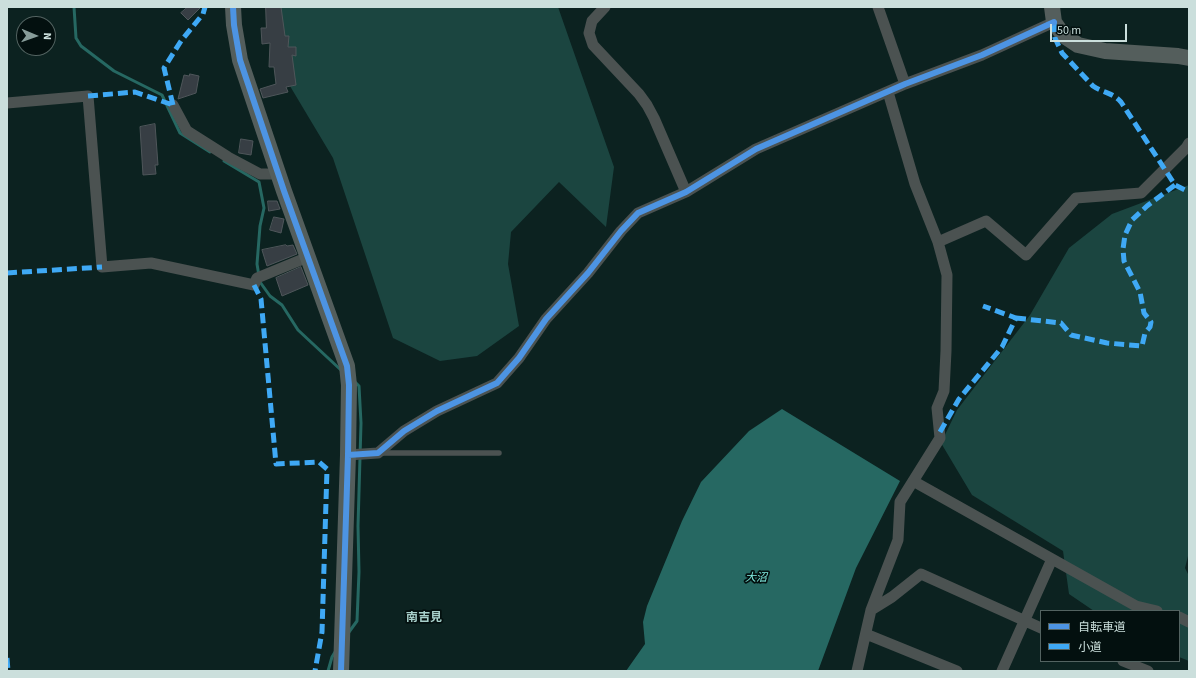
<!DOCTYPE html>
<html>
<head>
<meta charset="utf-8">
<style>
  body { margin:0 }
  #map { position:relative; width:1196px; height:678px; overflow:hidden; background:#0c2220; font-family:"Source Sans 3","Noto Sans JP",sans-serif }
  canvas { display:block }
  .frame { position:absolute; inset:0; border:8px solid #cbdfdc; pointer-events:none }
  .legend { position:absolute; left:1040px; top:610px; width:140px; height:52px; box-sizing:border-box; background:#03100f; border:1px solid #536361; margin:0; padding:5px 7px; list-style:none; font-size:12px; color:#cbdfdc }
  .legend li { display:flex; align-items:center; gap:8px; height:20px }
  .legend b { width:20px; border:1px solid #536361 }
  .north { position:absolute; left:16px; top:16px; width:40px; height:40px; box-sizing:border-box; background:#03100f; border:1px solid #536361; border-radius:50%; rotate:92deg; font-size:11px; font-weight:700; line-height:16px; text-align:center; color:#cbdfdc }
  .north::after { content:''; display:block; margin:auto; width:14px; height:18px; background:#889d9a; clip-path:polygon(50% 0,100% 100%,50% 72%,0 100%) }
  .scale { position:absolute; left:1050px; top:24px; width:77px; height:18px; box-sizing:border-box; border:2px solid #cbdfdc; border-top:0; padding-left:5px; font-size:12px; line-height:14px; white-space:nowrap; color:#cbdfdc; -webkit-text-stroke:3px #03100f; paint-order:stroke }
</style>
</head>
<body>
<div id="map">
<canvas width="1196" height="678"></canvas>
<div class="frame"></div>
<ul class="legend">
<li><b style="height:5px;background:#4d94e3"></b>自転車道</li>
<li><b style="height:5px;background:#3fa9f5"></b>小道</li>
</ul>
<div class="north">N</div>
<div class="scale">50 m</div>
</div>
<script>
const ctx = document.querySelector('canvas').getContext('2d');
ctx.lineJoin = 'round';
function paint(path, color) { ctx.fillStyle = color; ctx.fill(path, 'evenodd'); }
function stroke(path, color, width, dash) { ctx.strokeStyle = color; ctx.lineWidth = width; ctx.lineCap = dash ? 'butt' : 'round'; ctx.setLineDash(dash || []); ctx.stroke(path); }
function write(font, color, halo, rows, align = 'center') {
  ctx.font = font + ' "Source Sans 3","Noto Sans JP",sans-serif'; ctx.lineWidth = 3.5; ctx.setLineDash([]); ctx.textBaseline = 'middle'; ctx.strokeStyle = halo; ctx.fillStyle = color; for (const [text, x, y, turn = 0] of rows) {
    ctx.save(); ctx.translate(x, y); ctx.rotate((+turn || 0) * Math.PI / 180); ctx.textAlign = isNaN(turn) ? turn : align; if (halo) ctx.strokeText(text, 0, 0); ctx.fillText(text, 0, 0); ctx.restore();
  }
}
paint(new Path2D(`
  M275,7H558L614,167L606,227L559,182L511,232L508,264L519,326L477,356L440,361L393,338L333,158L281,71Z
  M1189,185V552L1185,568L1189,576V661L1179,657V611H1094L1069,594L1063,551L972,495L941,443L957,410L1030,315L1069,248L1112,214Z`), '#1b4540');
paint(new Path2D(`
  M782,409L900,481L856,568L818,671H626L645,644L643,622L647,606L682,521L701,482L749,431Z`), '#266862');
stroke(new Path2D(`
  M74,7L76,38L81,46L114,71L162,95L180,133L210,152
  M224,161L259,182L264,208L260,226L257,264L260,282L270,296L282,305L298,330L342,371
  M349,632L357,621L359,572L358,526L361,423L359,386L355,382
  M328,671L332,657L335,652`), '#266862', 3);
const building = new Path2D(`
  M188,7H201L188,20L181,13Z
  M266,7H281L285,36H289L288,47H296V56L292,55L296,85L286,87L288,92L263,98L260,89L276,84L274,67H269L270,43L262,44L261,28H266Z
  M190,74L199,76L196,93L178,99L184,75L189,76Z
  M155,124L158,165H155L156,174L143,175L140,127Z
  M241,139L253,141L251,155L239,153Z
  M268,201H277L280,209L269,211Z
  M274,217L284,219L281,233L270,230Z
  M286,245L287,246L293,245L297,254L267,266L262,250Z
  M301,267L308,285L282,296L276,278Z`);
paint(building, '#373e44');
stroke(building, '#4f565a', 1);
stroke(new Path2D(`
  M380,453H499`), '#4b5251', 5.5);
stroke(new Path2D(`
  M605,7L592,21L589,33L593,45L639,94L647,105L654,118L686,192
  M878,7L905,84
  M7,103L88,96L102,267L151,263L254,285L257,278L308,257
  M173,105L187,131L228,157L260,174H279
  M938,242L986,221L1026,255L1076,198L1141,193L1186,148L1189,143
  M348,455L378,453L404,431L437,411L497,383L519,358L546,319L588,273L621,231L638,213L686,192L756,149L905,84L982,55L1054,22
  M913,481L1136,606L1157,611
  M871,610L892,597L921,574L1041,628
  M1179,617L1189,622
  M866,634L957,671
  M1123,661L1148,671
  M857,671L871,610L898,540L900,502L940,438L937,408L944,391L946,351L947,275L938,242L915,184L888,92
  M1002,671L1052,559`), '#4b5251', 11);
stroke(new Path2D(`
  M233,7L234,25L240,60L284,191L347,366L349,385L348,455L341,671
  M1052,7L1054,22L1063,35L1078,45L1105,51L1178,56L1189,58`), '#545e5c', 16);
stroke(new Path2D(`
  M1054,22L1055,38L1062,53L1093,86C1103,93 1112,92 1121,102L1175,185L1189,192
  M88,96L135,92L173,105
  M173,105L164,68L181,41L203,14L205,7
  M7,273L102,267
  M254,285L261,299L276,464L319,462L327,469L322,632L315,671
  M1016,318L1061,323L1071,335L1107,343L1142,346L1145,333L1150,327L1151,322L1144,313L1140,292L1124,261L1123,249L1125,235L1132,220L1147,206L1175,185
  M940,432L959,399L1002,347L1016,318L983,306
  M7,658L8,671`), '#3fa9f5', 5, [10, 5]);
stroke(new Path2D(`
  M233,7L234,25L240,60L284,191L347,366L349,385L348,455L341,671
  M348,455L378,453L404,431L437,411L497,383L519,358L546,319L588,273L621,231L638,213L686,192L756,149L905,84L982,55L1054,22`), '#4d94e3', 6);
write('italic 11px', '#83ede2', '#03100f', [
  ["大沼",756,579]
]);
write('bold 12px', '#a8d0cb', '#03100f', [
  ["南吉見",424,618]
]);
</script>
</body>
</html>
